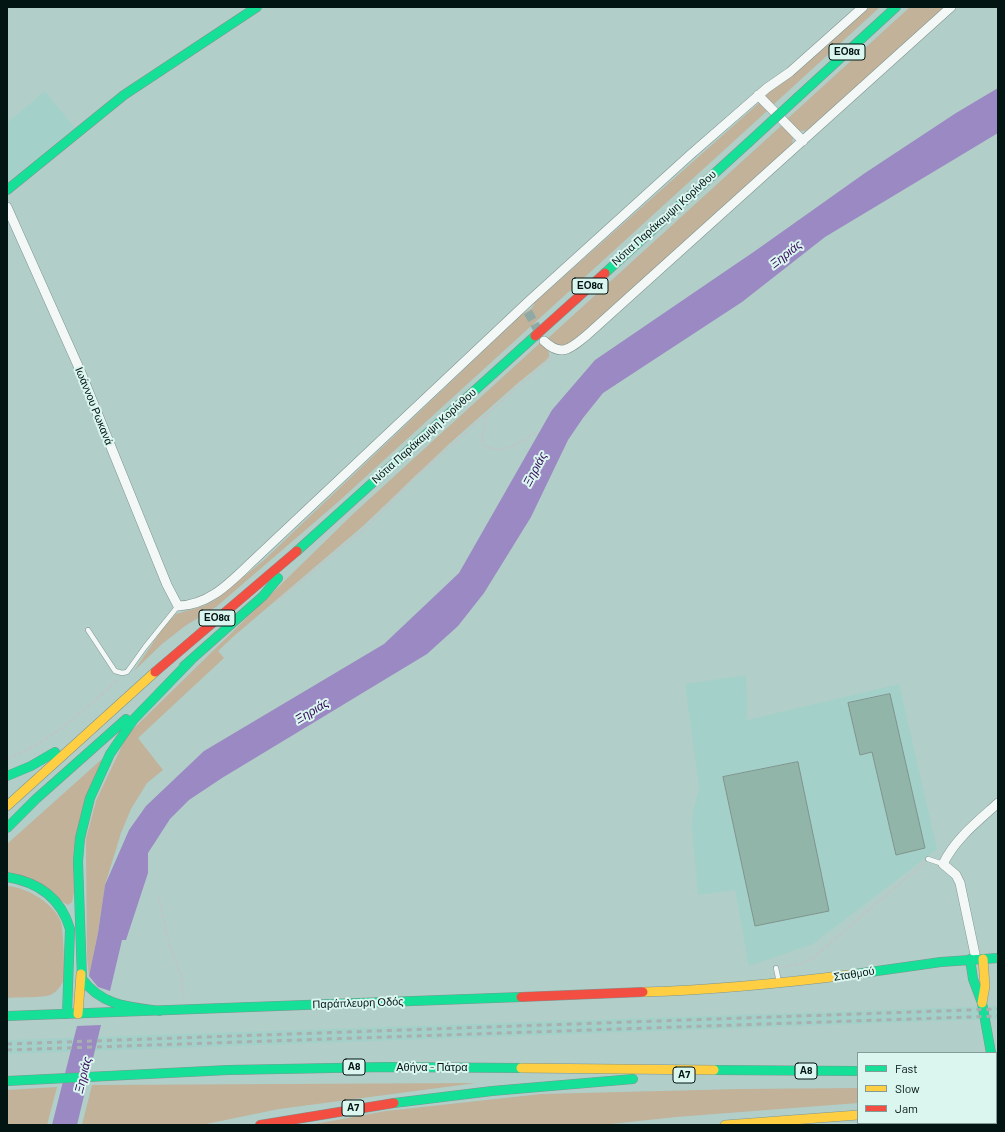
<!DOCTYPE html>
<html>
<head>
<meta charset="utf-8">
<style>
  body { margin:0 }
  #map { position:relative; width:1005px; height:1132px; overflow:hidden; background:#b2cec9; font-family:Barlow,sans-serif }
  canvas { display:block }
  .frame { position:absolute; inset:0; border:8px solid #021512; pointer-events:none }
  .legend { position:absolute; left:857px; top:1052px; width:140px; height:72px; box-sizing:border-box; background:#dbf5ef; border:1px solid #849b97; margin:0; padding:5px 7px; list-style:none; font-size:12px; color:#021512 }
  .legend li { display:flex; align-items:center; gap:8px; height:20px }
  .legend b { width:20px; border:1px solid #849b97 }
</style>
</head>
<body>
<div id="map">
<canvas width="1005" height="1132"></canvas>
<div class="frame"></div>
<ul class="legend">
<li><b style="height:5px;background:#16e098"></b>Fast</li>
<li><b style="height:5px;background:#ffcf43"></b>Slow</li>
<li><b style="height:5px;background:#f24e42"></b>Jam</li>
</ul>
</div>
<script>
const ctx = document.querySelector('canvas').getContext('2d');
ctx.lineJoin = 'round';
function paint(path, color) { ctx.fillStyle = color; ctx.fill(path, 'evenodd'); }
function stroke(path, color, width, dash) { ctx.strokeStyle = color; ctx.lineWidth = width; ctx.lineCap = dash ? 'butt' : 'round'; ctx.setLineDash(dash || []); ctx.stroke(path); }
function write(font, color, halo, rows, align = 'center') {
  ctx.font = font + ' Barlow,sans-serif'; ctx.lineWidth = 4; ctx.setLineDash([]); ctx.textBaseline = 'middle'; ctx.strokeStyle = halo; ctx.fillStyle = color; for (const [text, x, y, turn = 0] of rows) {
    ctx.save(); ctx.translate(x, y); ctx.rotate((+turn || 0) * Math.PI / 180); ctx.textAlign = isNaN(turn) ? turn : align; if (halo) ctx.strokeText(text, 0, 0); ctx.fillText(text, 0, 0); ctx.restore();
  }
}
paint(new Path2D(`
  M45,91L75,128L7,182V123Z
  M746,675L747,720L899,684L937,849L813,944L749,966L735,890L698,895L692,828L693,812L699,788L685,684Z
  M998,1006V1019L7,1054V1040Z`), '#a3d1c9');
paint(new Path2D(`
  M869,7H880L773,105L765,96L772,89L792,76Z
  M910,7H944L812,129C800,134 795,129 786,120Z
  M759,103L767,111L338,502L216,607L185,626L162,644L134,671L163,628L176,614L203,606L215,600L263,561L520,316L532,308L535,302Z
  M782,125L793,138L792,144L570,345L557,347L546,340Z
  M541,342L549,352V357L545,361L518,383L449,444L363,526L234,636L218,651L224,658L138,738L163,770L147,783L131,809L121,833L105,885L98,933L89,976L87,957L86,839L96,801L127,735L353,514Z
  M102,759L72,902L68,905L7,871V844Z
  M7,886C26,887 54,903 61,922C63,927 65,976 64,980C61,986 56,993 50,995C43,998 16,997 7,998Z
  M476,1083L279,1109L201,1125H82L92,1085Z
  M57,1087L47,1125H7V1090Z
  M858,1088V1103L676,1117L602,1125H309L386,1111L541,1094L740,1089Z`), '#c1b299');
paint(new Path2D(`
  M998,88V133L825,237L742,302L603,393L583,418L568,440L531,517L484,593L458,626L427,654L222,778L189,800L170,819L148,853V873L126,940H122L110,991L98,987L89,976L98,933L105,885L129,830L146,806L204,751L384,644L459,573L552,410L595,360L755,251L865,173L956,113Z
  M101,1025L77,1125H52L77,1026Z`), '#9a89c3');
const building = new Path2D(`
  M890,694L925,848L896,855L872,752L860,755L848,703Z
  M798,762L829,911L755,926L723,777Z`);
paint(building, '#91b5a9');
stroke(building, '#80948e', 1);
stroke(new Path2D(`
  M528,312L540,334`), '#8fa9a4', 9, [9, 4.5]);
stroke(new Path2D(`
  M996,1091L998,1110`), '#8fa9a4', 13, [13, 6]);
const lane = new Path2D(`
  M88,630L115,671L122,673L127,672L145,647L178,606
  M928,859L943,864
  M776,968L779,982`);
const street = new Path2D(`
  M758,95L803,141
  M7,207L79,368L167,585L178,606C212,605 233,579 257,557L529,301L690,155L767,88L790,72L863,7
  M544,341C562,358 571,348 587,335L951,7
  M976,959L960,883L956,875L943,864C955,839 977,822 998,803`);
const fast = new Path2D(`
  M798,97L896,7
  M7,190L124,95L257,7
  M605,273L748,143
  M297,551L535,336
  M184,666L263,596L278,578
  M7,776L31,766L55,752
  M7,828L36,799L126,719
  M7,877C38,882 61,898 70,929L67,1014
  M970,959L973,979L982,1003L991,1053
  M856,974L941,962L998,958
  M160,1011C129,1007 102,1006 82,979L78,861L80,838L90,798L110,754L134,719L192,659
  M7,1016L521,997
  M714,1070L858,1071
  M996,1072H998
  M7,1081L228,1070L385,1067L521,1068
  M394,1103L492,1091L633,1079
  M996,1109H998`);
const slow = new Path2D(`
  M7,806L155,672
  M643,992C715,990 785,983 856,974
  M982,1003L985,986L983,959
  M78,1014L81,974
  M521,1068L714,1070
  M725,1125L858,1115`);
const jam = new Path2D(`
  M535,336L605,273
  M155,672L297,551
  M521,997L643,992
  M260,1125L394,1103`);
stroke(lane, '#7f9591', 5.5);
stroke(street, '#7f9591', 10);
stroke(fast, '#7f9591', 10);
stroke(slow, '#7f9591', 10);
stroke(jam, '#7f9591', 10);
stroke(new Path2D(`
  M487,415L482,440L483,445C504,456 520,443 537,431
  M276,602L365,528L414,478L552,357
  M7,759C51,741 84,711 118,679
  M159,897L169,944L181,975L184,999
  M783,967L804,963L813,958L924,863`), '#bec6c5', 2, [4, 2]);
stroke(lane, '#f3f8f7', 4.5);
stroke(street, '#f3f8f7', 9);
stroke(fast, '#16e098', 9);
stroke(slow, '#ffcf43', 9);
stroke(jam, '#f24e42', 9);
stroke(new Path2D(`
  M7,1044L998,1009
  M7,1050L998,1016`), '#a8afae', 3, [5, 5]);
const fastBridge = new Path2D(`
  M748,143L798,97`);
stroke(fastBridge, '#7f9591', 10, []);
stroke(fastBridge, '#16e098', 9);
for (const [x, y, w] of [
  [847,52,36],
  [590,286,36],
  [217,618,36],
  [354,1067,22],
  [806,1071,22],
  [684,1075,22],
  [353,1108,22]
]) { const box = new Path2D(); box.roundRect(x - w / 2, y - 8, w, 16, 3); ctx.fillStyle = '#dbf5ef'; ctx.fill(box); stroke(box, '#021512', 1); }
write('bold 10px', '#021512', null, [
  ["ΕΟ8α",847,52],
  ["ΕΟ8α",590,286],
  ["ΕΟ8α",217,618],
  ["Α8",354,1067],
  ["Α8",806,1071],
  ["Α7",684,1075],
  ["Α7",353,1108]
]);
write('11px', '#021512', '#dbf5ef', [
  ["Νότια Παράκαμψη Κορίνθου",664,218,-42],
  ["Ιωάννου Ρωκανά",94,406,68],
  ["Νότια Παράκαμψη Κορίνθου",424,436,-42],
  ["Σταθμού",854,974,-9],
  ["Παράπλευρη Οδός",358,1003,-2],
  ["Αθήνα - Πάτρα",432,1067]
]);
write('italic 12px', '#360c5c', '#dbf5ef', [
  ["Ξηριάς",786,254,-38],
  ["Ξηριάς",535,469,-62],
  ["Ξηριάς",312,711,-31],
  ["Ξηριάς",83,1075,-76]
]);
</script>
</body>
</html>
